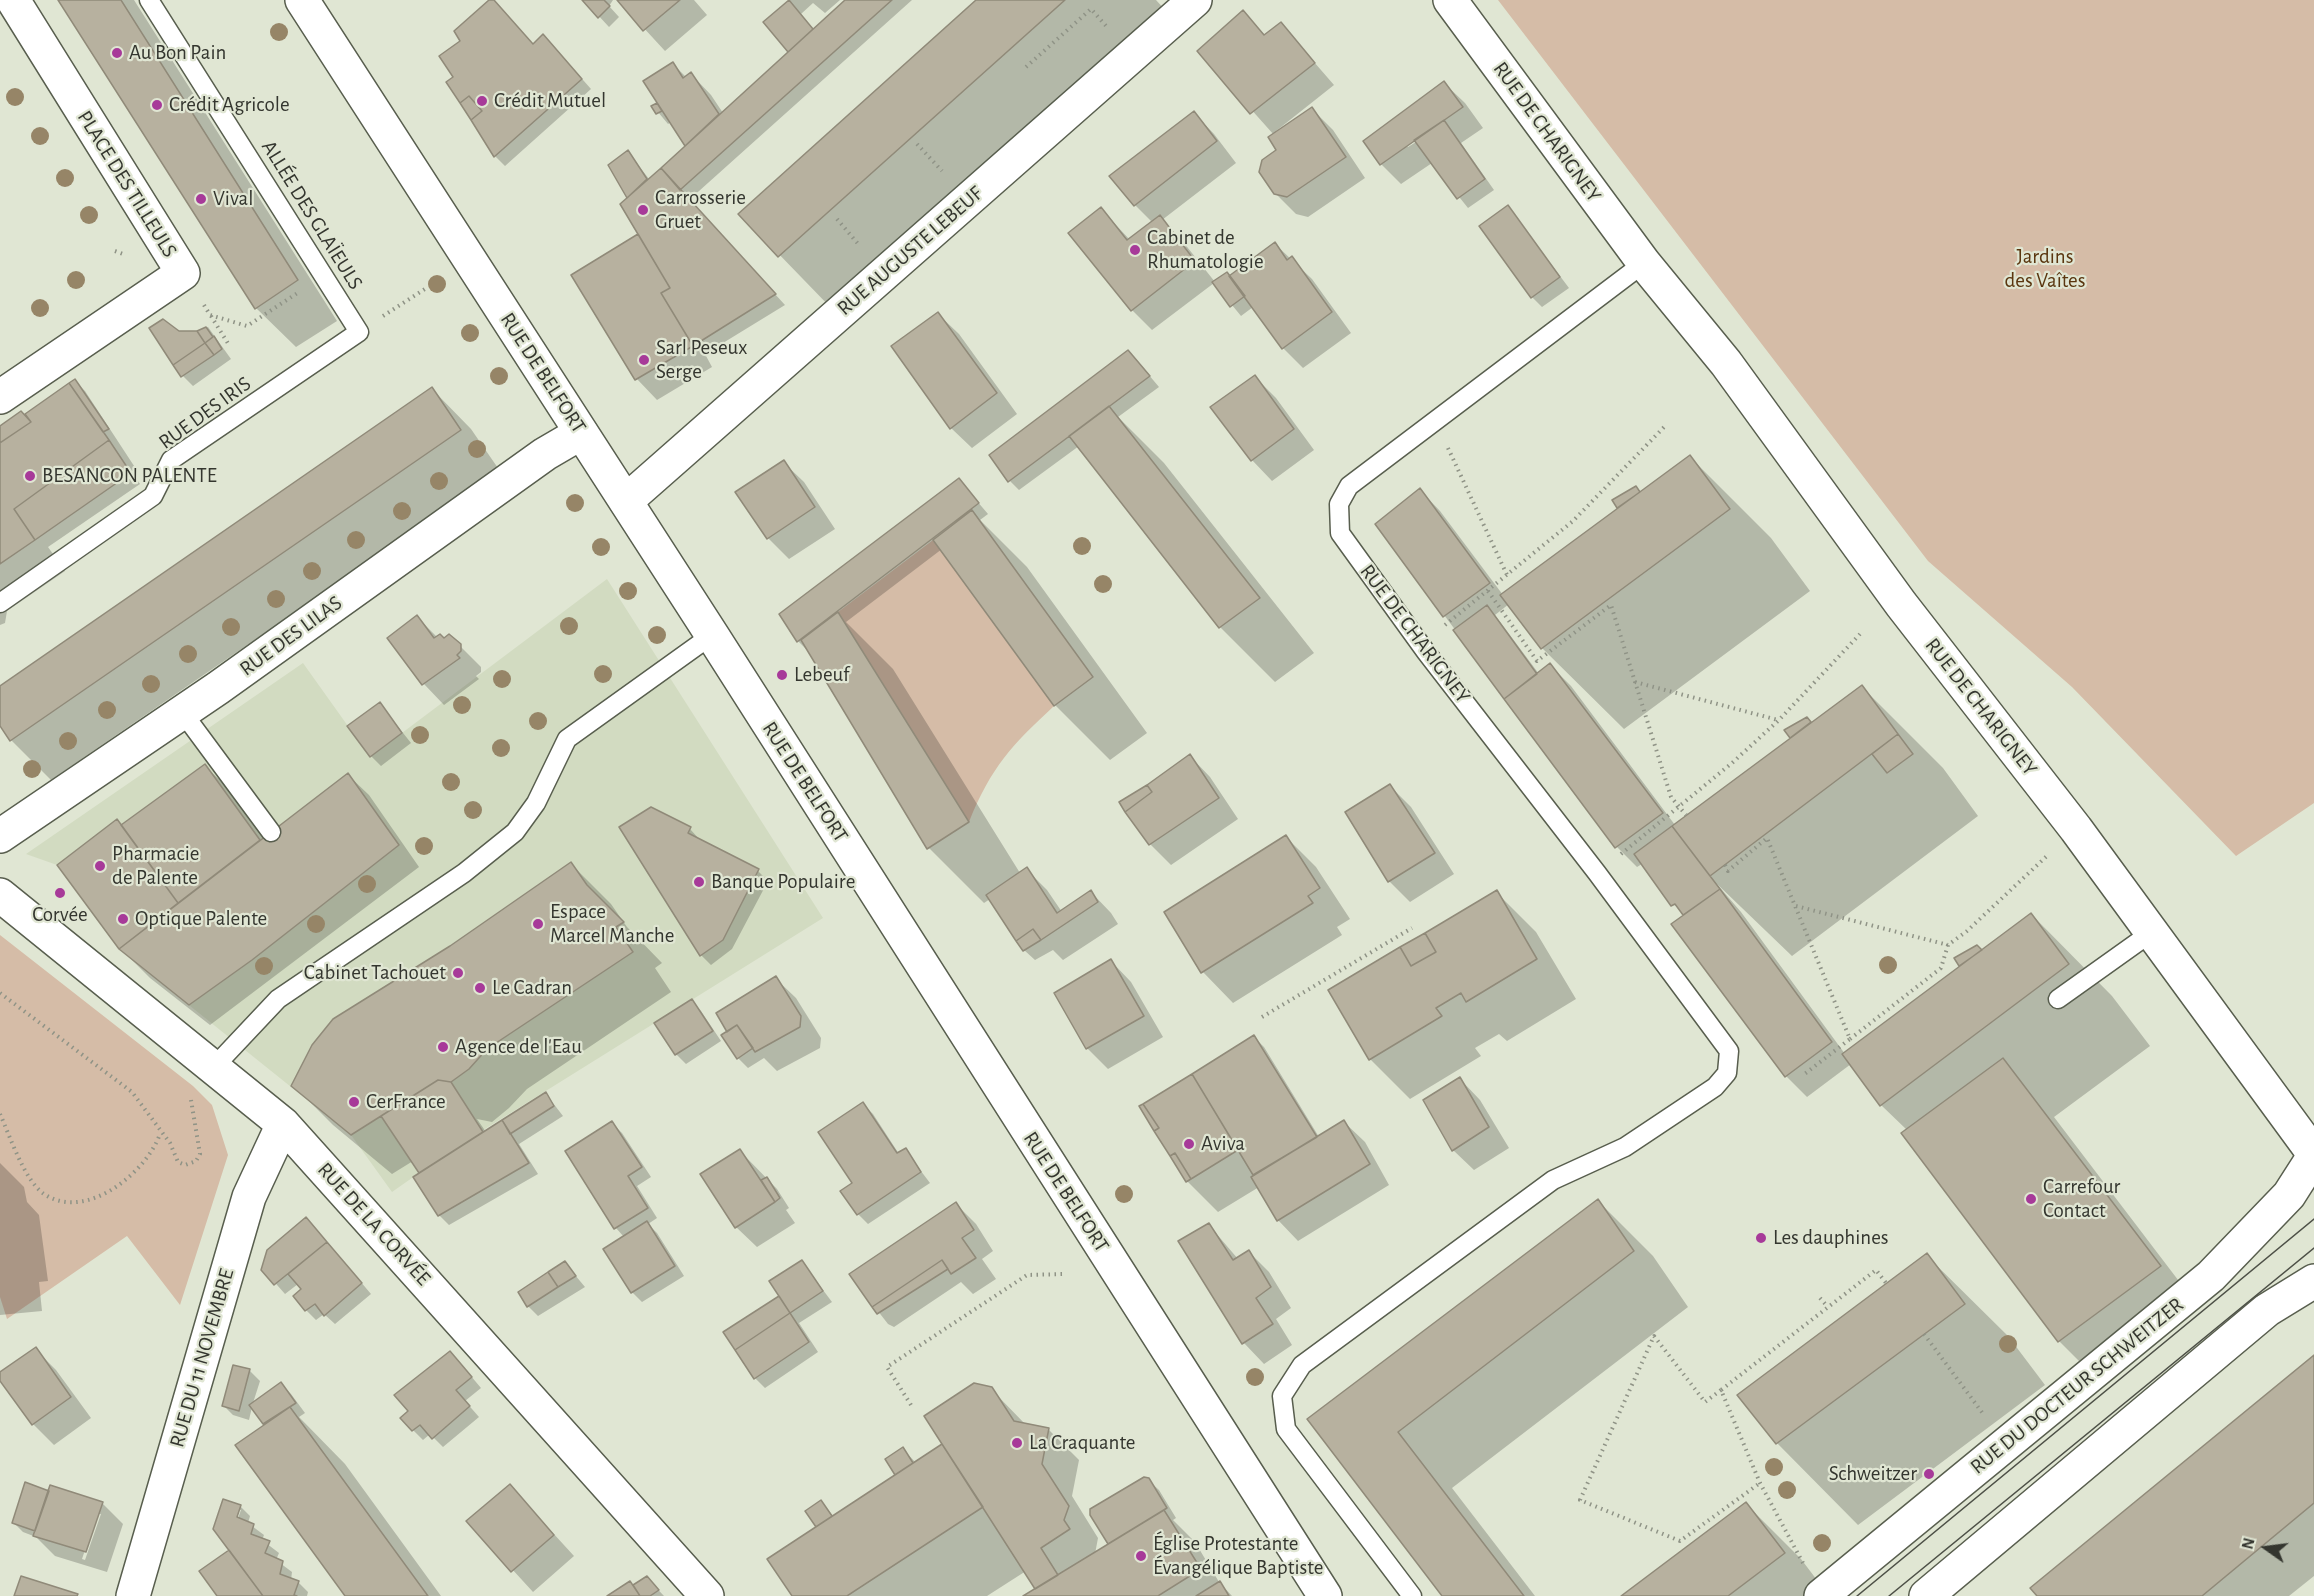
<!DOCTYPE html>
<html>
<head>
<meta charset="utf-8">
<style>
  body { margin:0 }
  #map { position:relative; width:2314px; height:1596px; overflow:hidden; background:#e0e6d3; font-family:"Alegreya Sans",sans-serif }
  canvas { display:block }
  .north { position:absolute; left:2236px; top:1518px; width:60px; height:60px; -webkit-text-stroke:4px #e0e6d3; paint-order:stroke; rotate:284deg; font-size:16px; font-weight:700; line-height:24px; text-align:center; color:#34362f }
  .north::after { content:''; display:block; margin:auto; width:21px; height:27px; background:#34362f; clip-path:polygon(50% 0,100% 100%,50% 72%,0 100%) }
</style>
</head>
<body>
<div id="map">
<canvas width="2314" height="1596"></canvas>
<div class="north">N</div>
</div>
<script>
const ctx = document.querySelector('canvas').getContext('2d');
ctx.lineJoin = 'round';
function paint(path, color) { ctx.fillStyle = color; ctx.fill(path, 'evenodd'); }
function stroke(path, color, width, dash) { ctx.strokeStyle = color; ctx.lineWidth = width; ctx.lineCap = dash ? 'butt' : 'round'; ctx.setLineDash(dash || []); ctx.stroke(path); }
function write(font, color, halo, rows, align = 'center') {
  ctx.font = font + ' "Alegreya Sans",sans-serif'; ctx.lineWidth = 4.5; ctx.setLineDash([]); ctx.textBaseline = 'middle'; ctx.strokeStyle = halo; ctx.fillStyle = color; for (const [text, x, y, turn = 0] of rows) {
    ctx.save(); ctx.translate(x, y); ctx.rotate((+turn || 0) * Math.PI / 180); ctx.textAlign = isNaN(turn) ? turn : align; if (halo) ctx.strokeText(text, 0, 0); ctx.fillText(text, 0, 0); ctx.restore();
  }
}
paint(new Path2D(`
  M607,579L823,918L456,1147L392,1192L351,1135L119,949L57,865L26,854L303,663L370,757Z`), '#d2dbc1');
paint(new Path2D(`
  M1498,0H2314V803L2236,856L2072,687L1928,561Z
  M933,540L1054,706C1012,745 991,767 969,822L838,612Z
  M0,935L193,1086L212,1105L228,1155L180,1305L127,1236L7,1319L0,1297Z`), '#d5bca7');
paint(new Path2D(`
  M60,0H134L337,321L296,347L256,308Z
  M492,0L533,45L553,46L591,89L505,166L495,156L448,82L455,77Z
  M584,0H613L609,6L619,17L609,27Z
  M618,0H694L707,15L665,51Z
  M789,0H840L825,13L813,3L801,14L814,30L847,0H912L689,200L785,305L705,354L712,367L657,400L637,379L573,275L643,242L629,198L610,166L628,152L649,179L687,146L671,122L668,124L653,106L656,104L662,110L673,64L686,77L691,74L711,95L723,113L790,52L765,22Z
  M978,0H1156L1167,12L834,311L740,214Z
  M1242,12L1266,36L1281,24L1334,85L1276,131L1277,133L1312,109L1333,130L1365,178L1308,217L1296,214L1275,193L1278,150L1274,135L1199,51Z
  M1444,83L1465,103L1483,128L1461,143L1494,190L1468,208L1432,163L1401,184L1381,164ZM1416,138V142L1408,147L1406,145Z
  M1194,113L1214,134L1236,163L1162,220L1180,238L1215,282L1230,277L1275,244L1312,279L1351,333L1303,368L1283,348L1253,307L1241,316L1214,283L1152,330L1132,310L1101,209L1130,240L1152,222L1135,205Z
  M1508,207L1569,288L1542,307L1532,297Z
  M938,314L959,334L1017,414L972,448L951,428Z
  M208,327L231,359L193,386L183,376L151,328H171L186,334Z
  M1138,362L1159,387L1118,417L1164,463L1314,653L1275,682L1220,627L1079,446L1019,490L1010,481Z
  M1255,377L1276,398L1314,450L1272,481L1252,460Z
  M75,381L85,391L138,472L134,475L140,484L48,547L65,571L7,611L5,623L0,625V429L25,416Z
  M432,389L471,429L500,471L51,780L11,740L0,724V688Z
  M1690,457L1771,538L1810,591L1624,729L1542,648L1509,604L1495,615L1539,674L1550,665L1571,686L1675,825L1792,739L1787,731L1807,719L1812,724L1862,687L1943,768L1978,816L1792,956L1716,883L1741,912L1845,1054L1962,966L1956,959L1982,951L2031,914L2112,996L2150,1046L2054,1117L2191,1297L2090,1372L2059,1341L1903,1133L1907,1130L1881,1105L1851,1064L1807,1097L1786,1076L1684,916L1642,864L1637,867L1617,847L1377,525L1420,490L1440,511L1503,595L1620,508L1614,501L1640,493Z
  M783,462L804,482L835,529L789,559L768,538L737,493Z
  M959,480L988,514L980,520L1027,567L1147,733L1110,760L1055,705L942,549L846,622L893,669L1020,873L1026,869L1047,890L1062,912L1091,892L1111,913L1118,924L1063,960L1053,950L1035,960L1024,950L990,899L984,903L929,848L808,651L798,641Z
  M417,617L437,637L460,646L481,667V672L476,676L479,679L444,705L424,684L390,639Z
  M380,704L411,743L381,766L371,756Z
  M1190,756L1210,777L1238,819L1171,865L1150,844L1121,803Z
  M205,766L226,786L264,839L348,775L369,795L419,867L210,1025L150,978L120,948L122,826Z
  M1390,786L1411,807L1454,874L1410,902L1389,881Z
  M651,809L690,829L700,840L758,871L768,881L732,949L711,965L701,955Z
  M1286,837L1316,867L1350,919L1337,927L1342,935L1233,1003L1203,972Z
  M571,864L611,904L627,927L662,963L655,968L671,992L527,1089L509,1108L492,1122L477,1119L486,1132L546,1094L563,1116L519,1144L538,1174L449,1225L439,1215L413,1161L392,1174L333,1125L293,1085L451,947Z
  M1496,892L1536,932L1576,999L1507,1041L1499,1034L1475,1048L1481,1056L1410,1099L1370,1059Z
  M1111,961L1131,982L1163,1037L1108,1069L1088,1049L1056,993Z
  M775,978L796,998L821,1038L820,1048L777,1071L764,1058L748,1068L738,1058Z
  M691,1001L701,1011L721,1041L686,1064L676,1054Z
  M1254,1037L1264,1047L1319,1137L1344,1122L1365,1142L1389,1185L1298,1241L1278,1220L1259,1187L1218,1212L1187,1181Z
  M1460,1079L1480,1100L1509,1148L1474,1170L1453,1150Z
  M863,1104L873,1114L899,1154L905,1150L930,1183L868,1224L858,1214L854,1184Z
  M612,1123L622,1133L651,1177L637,1186L657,1218L648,1224L657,1233L684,1276L642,1302L632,1292L624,1237L616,1228L567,1152Z
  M739,1150L777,1189L789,1208L786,1210L795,1223L757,1247L736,1227Z
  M0,1163L24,1187L27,1202L39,1215L48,1281L39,1282L42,1311L0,1315Z
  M1598,1201L1653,1256L1688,1307L1452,1488L1535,1596H1443L1309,1419Z
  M956,1204L976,1224L993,1251L982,1259L996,1279L973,1294L961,1282L894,1327L888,1324L874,1306Z
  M1209,1225L1238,1259L1249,1252L1269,1272L1291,1308L1276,1319L1292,1345L1264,1364L1244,1343L1180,1242Z
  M316,1229L371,1294L335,1324L324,1314L316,1320L306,1310L295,1296L303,1289L298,1284L285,1294L263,1269Z
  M1926,1255L2008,1336L2045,1385L1858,1525L1777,1443L1739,1395Z
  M802,1262L832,1302L799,1323L818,1352L765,1388L755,1378L781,1296Z
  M565,1263L585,1287L538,1316L528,1306Z
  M35,1349L56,1370L91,1418L54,1445L33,1424L0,1379V1374Z
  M2314,1357V1576L2289,1596H2039Z
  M460,1363L481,1388L465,1401L479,1417L443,1447L430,1434L423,1440L413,1430Z
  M234,1366L250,1371L260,1381L253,1403L281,1384L291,1394L305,1413L299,1417L345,1464L441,1596H347L266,1425L252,1407L249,1420L233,1415L223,1405Z
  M991,1389L1026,1425L1048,1429L1079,1460L1072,1496L1098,1538L1095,1554L1110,1545L1148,1480L1159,1490L1176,1518L1173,1520L1195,1542L1219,1582L1232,1596H1026L1037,1589L1026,1571L987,1596H793L818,1527L821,1501L834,1517L897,1475L903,1449L916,1463L942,1446Z
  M510,1486L574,1556L533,1592L468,1521Z
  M49,1492L102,1503L123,1524L107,1572L55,1556L36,1537L23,1532L13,1522ZM97,1514H101L85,1560L82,1559Z
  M1746,1504L1801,1559L1829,1596H1623Z
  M240,1506L250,1516L248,1523L264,1535L262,1540L279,1553L276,1560L292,1572L291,1580L298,1582L308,1592L307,1596H219L231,1550L215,1529ZM238,1510H241L236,1524Z
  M647,1578L664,1596H610L633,1586Z`), '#0003');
const building = new Path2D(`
  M58,0H121L298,280L255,309Z
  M489,0H494L533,44L543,34L582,79L494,157L471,120L482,111L469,96L460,103L446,82L453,77L439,56L460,41L454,31Z
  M582,0H604L610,6L598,18Z
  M617,0H680L643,31Z
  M789,0L813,29L788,52L763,22Z
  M845,0H892L680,190L661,168Z
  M976,0H1065L778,257L738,214Z
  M1243,10L1264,35L1281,22L1315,63L1250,114L1197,51Z
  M673,62L683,78L691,72L719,114L685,146L643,81Z
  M1444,81L1463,107L1380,165L1363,141Z
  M469,96L482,111L471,120L460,103Z
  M657,103L662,111L656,114L651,106Z
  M1312,107L1346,157L1287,197L1274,194L1259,172L1262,160L1276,150L1268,137Z
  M1194,111L1217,141L1134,206L1109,176Z
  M1444,120L1485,179L1457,199L1414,140Z
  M628,150L647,179L627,198L608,165Z
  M661,168L776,294L693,346L661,293L670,288L620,204Z
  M1508,205L1560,277L1531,298L1479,226Z
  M1101,207L1127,240L1160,215L1195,261L1131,311L1068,233Z
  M638,234L670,288L661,293L693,346L635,380L571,275Z
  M1275,242L1287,260L1292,256L1332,312L1282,349L1229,276Z
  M1227,272L1245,296L1230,307L1212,282Z
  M938,312L997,393L950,429L891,346Z
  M163,319L179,331H197L205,343L173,365L149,328Z
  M206,327L213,337L205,343L197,331Z
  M214,336L222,349L214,355L205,343Z
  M205,343L214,355L181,377L173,365Z
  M1128,350L1150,376L1008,482L989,455Z
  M1255,375L1294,429L1251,461L1210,407Z
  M75,379L109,429L103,432L69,383Z
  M69,383L109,440L14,509L35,540L0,564V443L31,422L25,414Z
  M432,387L461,430L10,741L0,726V686Z
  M1109,406L1260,598L1219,628L1069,436Z
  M21,411L31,422L0,443V426Z
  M109,440L131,473L35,540L14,509Z
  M1690,455L1730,509L1541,649L1500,595Z
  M784,460L815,507L767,539L735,492Z
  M959,478L979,503L797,642L779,614Z
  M1636,486L1640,492L1617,508L1612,500Z
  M1420,488L1490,583L1443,617L1375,524Z
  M972,510L1093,677L1054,706L933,540Z
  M1487,605L1537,674L1504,699L1453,630Z
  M838,612L969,822L927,849L801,640Z
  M417,615L434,638L440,634L444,638L449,634L461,644V651L457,655L460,658L422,685L387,638Z
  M1550,663L1663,813L1615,848L1504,699Z
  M1862,685L1898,734L1710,876L1672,826Z
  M380,702L402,733L370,757L347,726Z
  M1807,717L1811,722L1790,738L1784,730Z
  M1898,734L1913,754L1887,773L1872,754Z
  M1190,754L1219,798L1149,845L1125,812L1152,792L1147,785Z
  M205,764L260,840L178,903L121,825Z
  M348,773L399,845L252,960L189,1005L119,949Z
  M1390,784L1435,853L1388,882L1345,812Z
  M1147,785L1152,792L1125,812L1119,802Z
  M651,807L691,827L688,833L759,869L723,940L700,956L619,827Z
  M117,819L178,903L119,949L57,865Z
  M1672,826L1720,889L1683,915L1675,904L1671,906L1634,854Z
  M1286,835L1320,888L1308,896L1313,903L1201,973L1164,912Z
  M571,862L587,885L624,922L616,927L633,952L487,1049L469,1069L451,1082L438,1080L351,1135L291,1086L312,1045L333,1019L450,946Z
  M1027,867L1057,913L1091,890L1098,902L1041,940L1033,929L1016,941L986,895Z
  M1720,889L1832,1042L1785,1077L1671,924Z
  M1497,890L1537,959L1466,1002L1461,993L1436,1008L1442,1016L1369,1060L1328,990L1400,947L1411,966L1436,952L1425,933Z
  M2031,913L2069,964L1880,1106L1842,1054Z
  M1033,929L1041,940L1023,951L1016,941Z
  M1425,933L1436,952L1411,966L1400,947Z
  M1977,945L1982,950L1959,966L1954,958Z
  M1111,959L1144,1016L1086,1049L1054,993Z
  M776,976L801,1016L800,1027L755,1052L737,1025L727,1032L716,1013Z
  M692,999L713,1031L675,1055L654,1023Z
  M737,1025L753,1048L737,1059L721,1035Z
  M1254,1035L1317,1137L1253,1175L1192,1074Z
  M2003,1058L2161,1266L2058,1342L1901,1133Z
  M1192,1074L1238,1150L1191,1179L1175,1153L1170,1156L1154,1131L1159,1128L1143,1104Z
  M1460,1077L1489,1127L1452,1151L1423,1100Z
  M438,1080L451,1082L483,1132L419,1173L381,1116Z
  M546,1092L554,1106L510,1134L502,1120Z
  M863,1102L897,1153L906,1148L921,1172L857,1215L840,1191L852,1183L818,1132Z
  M1143,1104L1159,1128L1154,1131L1139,1106Z
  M502,1120L529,1163L438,1216L413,1177Z
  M1344,1120L1370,1164L1277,1221L1251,1177Z
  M612,1121L642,1167L628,1176L648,1208L614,1229L565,1151Z
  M740,1149L775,1202L735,1228L700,1174Z
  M1175,1153L1191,1179L1186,1182L1170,1156Z
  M767,1177L780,1198L775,1202L761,1180Z
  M1598,1199L1634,1251L1398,1432L1524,1596H1442L1307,1419Z
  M956,1202L974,1230L962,1238L976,1258L951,1274L942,1260L872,1307L849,1274Z
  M306,1217L327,1242L274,1285L261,1270L267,1250Z
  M647,1221L675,1266L631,1293L603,1249Z
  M1209,1223L1233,1260L1249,1250L1271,1287L1256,1298L1273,1324L1242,1344L1178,1241Z
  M327,1242L362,1283L324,1316L315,1304L305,1311L293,1296L301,1289L288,1274Z
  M1927,1253L1965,1304L1776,1444L1737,1395Z
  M802,1260L823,1291L790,1313L769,1281Z
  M942,1260L948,1269L877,1314L872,1307Z
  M565,1261L576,1276L558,1287L548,1272Z
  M548,1272L558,1287L527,1307L518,1292Z
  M779,1296L790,1313L735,1350L723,1332Z
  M790,1313L809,1342L754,1379L735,1350Z
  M36,1347L71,1397L32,1425L0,1381V1372Z
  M450,1351L472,1377L456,1390L470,1406L432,1439L420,1425L412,1431L400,1418L408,1411L394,1395Z
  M2314,1355V1503L2202,1596H2037L2030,1588Z
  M233,1365L250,1369L239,1411L222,1406Z
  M281,1382L296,1403L263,1424L249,1405Z
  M974,1383L992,1387L1014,1421L1049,1428L1042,1464L1069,1506L1064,1520L1070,1529L1041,1548L1058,1575L1035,1589L924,1416Z
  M290,1407L428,1596H345L235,1445Z
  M942,1444L983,1507L847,1596H792L767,1559Z
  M903,1447L913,1463L895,1475L885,1459Z
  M1144,1477L1149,1478L1167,1508L1108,1544L1090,1515V1509Z
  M25,1482L49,1491L35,1531L12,1523Z
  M510,1484L554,1535L511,1572L466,1521Z
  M50,1485L103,1502L86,1552L33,1536Z
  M223,1499L241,1505L237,1517L254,1524L251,1534L270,1541L265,1553L283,1561L280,1574L299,1581L294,1595L297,1596H263L213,1529Z
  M821,1500L832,1516L816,1527L805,1511Z
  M1746,1502L1785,1553L1728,1596H1621Z
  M1164,1510L1201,1569L1158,1596H1023Z
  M229,1550L263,1596H217L199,1571Z
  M21,1576L78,1594L77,1596H14Z
  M647,1576L659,1590L650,1596H640L633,1585Z
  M630,1581L640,1596H607Z
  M1220,1581L1229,1596H1196Z`);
paint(building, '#b7b19f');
stroke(building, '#908a79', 1.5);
const service = new Path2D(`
  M0,603L153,496L171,460L359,332L149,0
  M183,713L271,832
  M2058,999L2152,932
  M213,1068L278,999L464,873L515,832L536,803L567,739L712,635
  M1412,1596L1286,1429L1282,1396L1302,1365L1553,1180L1625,1147L1715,1087L1727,1073L1729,1051L1597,873L1426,652L1340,533L1339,504L1349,486L1644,263`);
const minor = new Path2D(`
  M0,397L183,273L13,0
  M626,501L1195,0
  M0,836L218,688L545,454L581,433
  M0,895L283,1124L707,1596
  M133,1596L249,1197L283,1124
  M1821,1596L2211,1276L2289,1195L2314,1156
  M1926,1596L2267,1310L2314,1281`);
const tertiary = new Path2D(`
  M1450,0L1644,263L1726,363L1901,604L2076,829L2314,1154`);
const secondary = new Path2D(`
  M302,0L712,635L1325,1596`);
stroke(service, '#585e4e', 21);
stroke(minor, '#585e4e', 36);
stroke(tertiary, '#585e4e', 36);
stroke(secondary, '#585e4e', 36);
stroke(new Path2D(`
  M1026,67L1091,9L1107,27
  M917,144L942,171
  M837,219L859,245
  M115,251L126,255
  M204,305L210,315L247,326L299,292
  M211,316L229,345
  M383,316L428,287
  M1448,448L1507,575
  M1488,591L1537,661L1611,605L1671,797L1686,815
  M1445,625L1573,521L1667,424
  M1635,682L1778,720
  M1621,854L1732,763L1779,720L1860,634
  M1725,865L1728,871L1767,838L1850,1039L1802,1076
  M1796,906L1948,945
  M0,993L132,1092L170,1143L178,1162L185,1165L196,1161L200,1154L191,1100
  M1262,1017L1412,928
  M1850,1039L1941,968L1948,945L1967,931L2049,854
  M0,1114C10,1136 24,1180 44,1194C86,1222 146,1173 160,1134
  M1820,1298L1828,1307
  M1924,1334L1984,1415
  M1721,1390L1705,1402L1654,1336L1580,1500L1680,1541L1760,1483
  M911,1405L887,1367L1027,1275L1065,1274
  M1803,1563L1760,1483L1721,1390L1876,1270L1886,1283`), '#8f9386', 4, [1.5, 4.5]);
stroke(service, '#fff', 18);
stroke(minor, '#fff', 33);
stroke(tertiary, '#fff', 33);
stroke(secondary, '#fff', 33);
stroke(new Path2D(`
  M1857,1596L2314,1219
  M1889,1596L2314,1248`), '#4d5047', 1.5);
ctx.fillStyle = '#968567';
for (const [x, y] of [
  [279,32],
  [15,97],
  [40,136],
  [65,178],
  [89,215],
  [76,280],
  [437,284],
  [40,308],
  [470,333],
  [499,376],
  [477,449],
  [439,481],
  [575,503],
  [402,511],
  [356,540],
  [1082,546],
  [601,547],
  [312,571],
  [1103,584],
  [628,591],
  [276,599],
  [569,626],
  [231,627],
  [657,635],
  [188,654],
  [603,674],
  [502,679],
  [151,684],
  [462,705],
  [107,710],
  [538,721],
  [420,735],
  [68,741],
  [501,748],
  [32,769],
  [451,782],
  [473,810],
  [424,846],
  [367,884],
  [316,924],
  [1888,965],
  [264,966],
  [1124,1194],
  [2008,1344],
  [1255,1377],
  [1774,1467],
  [1787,1490],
  [1822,1543]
]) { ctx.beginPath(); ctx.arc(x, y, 9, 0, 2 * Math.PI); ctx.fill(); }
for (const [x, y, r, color] of [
  [117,53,6,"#a73a99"],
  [482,101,6,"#a73a99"],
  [157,105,6,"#a73a99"],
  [201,199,6,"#a73a99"],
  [643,210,6,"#a73a99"],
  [1135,250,6,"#a73a99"],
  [644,360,6,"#a73a99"],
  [30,476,6,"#a73a99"],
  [782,675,6,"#a73a99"],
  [100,866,6,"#a73a99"],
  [699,882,6,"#a73a99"],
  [60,893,6,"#a73a99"],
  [123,919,6,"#a73a99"],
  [538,924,6,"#a73a99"],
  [458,973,6,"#a73a99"],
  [480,988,6,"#a73a99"],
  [443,1047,6,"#a73a99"],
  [354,1102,6,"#a73a99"],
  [1189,1144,6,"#a73a99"],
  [2031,1199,6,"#a73a99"],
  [1761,1238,6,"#a73a99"],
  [1017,1443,6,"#a73a99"],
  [1929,1474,6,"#a73a99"],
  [1141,1556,6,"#a73a99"]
]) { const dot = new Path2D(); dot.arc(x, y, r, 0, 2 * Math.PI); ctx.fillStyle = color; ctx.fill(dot); stroke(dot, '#e0e6d3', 2); }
write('21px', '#34362f', '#e0e6d3', [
  ["Au Bon Pain",129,53],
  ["Crédit Mutuel",494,101],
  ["Crédit Agricole",169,105],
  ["Carrosserie",655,198],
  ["Gruet",655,222],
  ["Vival",213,199],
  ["Cabinet de",1147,238],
  ["Rhumatologie",1147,262],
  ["Sarl Peseux",656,348],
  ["Serge",656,372],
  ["BESANCON PALENTE",42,476],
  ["Lebeuf",794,675],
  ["Pharmacie",112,854],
  ["de Palente",112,878],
  ["Banque Populaire",711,882],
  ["Espace",550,912],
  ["Marcel Manche",550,936],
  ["Corvée",60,915,"center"],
  ["Optique Palente",135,919],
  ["Cabinet Tachouet",446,973,"right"],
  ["Le Cadran",492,988],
  ["Agence de l'Eau",455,1047],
  ["CerFrance",366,1102],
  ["Aviva",1201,1144],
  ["Carrefour",2043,1187],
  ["Contact",2043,1211],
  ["Les dauphines",1773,1238],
  ["La Craquante",1029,1443],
  ["Schweitzer",1917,1474,"right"],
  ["Église Protestante",1153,1544],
  ["Évangélique Baptiste",1153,1568]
], 'left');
write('21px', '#34362f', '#e0e6d3', [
  ["RUE DE CHARIGNEY",1547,132,54],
  ["PLACE DES TILLEULS",127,184,58],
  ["ALLÉE DES GLAÏEULS",312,215,58],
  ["RUE AUGUSTE LEBEUF",910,251,-41],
  ["RUE DE BELFORT",543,373,57],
  ["RUE DES IRIS",205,413,-36],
  ["RUE DE CHARIGNEY",1415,634,53],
  ["RUE DES LILAS",291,636,-36],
  ["RUE DE CHARIGNEY",1981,707,52],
  ["RUE DE BELFORT",805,782,57],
  ["RUE DE BELFORT",1066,1192,57],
  ["RUE DE LA CORVÉE",374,1224,48],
  ["RUE DU 11 NOVEMBRE",202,1358,-74],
  ["RUE DU DOCTEUR SCHWEITZER",2077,1386,-39]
]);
write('21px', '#5a360f', '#e0e6d3', [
  ["Jardins",2045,257],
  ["des Vaîtes",2045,281]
]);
</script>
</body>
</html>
